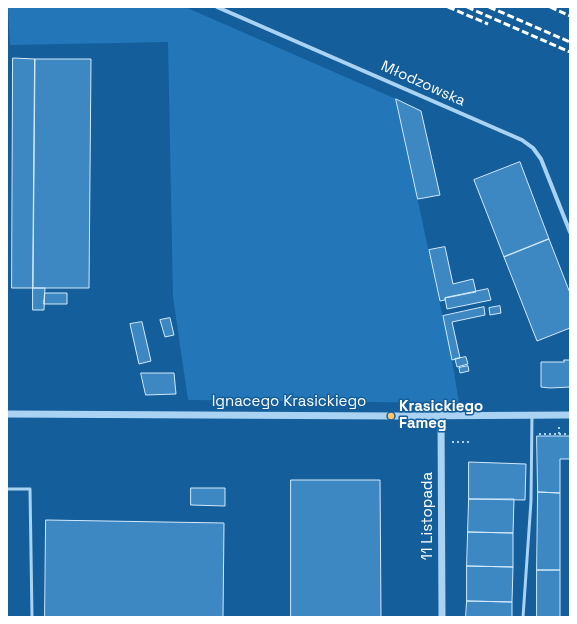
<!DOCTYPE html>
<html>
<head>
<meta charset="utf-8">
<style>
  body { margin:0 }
  #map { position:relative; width:577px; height:624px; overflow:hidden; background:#145e9b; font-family:"Space Grotesk",sans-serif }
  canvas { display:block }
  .frame { position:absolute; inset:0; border:8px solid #fff; pointer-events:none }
</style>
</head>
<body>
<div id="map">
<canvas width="577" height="624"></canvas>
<div class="frame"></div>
</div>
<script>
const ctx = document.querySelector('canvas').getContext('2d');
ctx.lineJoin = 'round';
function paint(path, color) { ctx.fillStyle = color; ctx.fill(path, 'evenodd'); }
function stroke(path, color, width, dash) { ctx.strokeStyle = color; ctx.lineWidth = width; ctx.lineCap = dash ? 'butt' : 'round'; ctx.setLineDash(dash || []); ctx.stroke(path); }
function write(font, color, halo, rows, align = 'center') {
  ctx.font = font + ' "Space Grotesk",sans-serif'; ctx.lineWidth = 3; ctx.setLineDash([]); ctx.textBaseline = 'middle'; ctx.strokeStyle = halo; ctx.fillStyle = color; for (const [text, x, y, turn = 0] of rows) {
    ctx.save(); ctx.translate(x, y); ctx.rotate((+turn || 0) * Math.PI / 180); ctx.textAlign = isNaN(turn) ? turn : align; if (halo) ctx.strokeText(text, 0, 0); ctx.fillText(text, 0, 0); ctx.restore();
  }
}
paint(new Path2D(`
  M8,7H185L396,99L452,360L459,403L188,400L173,297L168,42L10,45Z`), '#2377b8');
const building = new Path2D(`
  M13,58L35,59L33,288H12Z
  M35,59H91L89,288H33Z
  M396,99L421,111L440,195L418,199Z
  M520,162L549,239L504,257L474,180Z
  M549,239L570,293V328L537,341L504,257Z
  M445,247L453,284L473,279L476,292L445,298V300L440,301L429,250Z
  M33,288H45L44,310H33Z
  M488,289L491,300L447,309L445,298Z
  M45,293H67V304H44Z
  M500,306L501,313L490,315L489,308Z
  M484,307L485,315L452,322L460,358L452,360L443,316Z
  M170,318L174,335L165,337L160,320Z
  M142,322L151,361L139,364L130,324Z
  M466,357L468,364L457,367L455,359Z
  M564,360H570V387L550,388L541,387V362H564Z
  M468,366L469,371L460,373L459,368Z
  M141,373H174L176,394L146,395Z
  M537,436H570V459H560V493L538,492Z
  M469,462L526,464L525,500L469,499Z
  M291,480H380L381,617H291Z
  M191,488H225V506L191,505Z
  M538,492L560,493V570H537Z
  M469,499H514L513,533L468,532Z
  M46,520L224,523L223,617H45Z
  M468,532L513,533V567L467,566Z
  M467,566L513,567L512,602L467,601Z
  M537,570H560V617H537Z
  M467,601L512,602V617H466Z`);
paint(building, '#3d87c2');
stroke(building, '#d2eafd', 1);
stroke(new Path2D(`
  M539,434H570
  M559,434V427
  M452,442H470`), '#aad3f3', 2, [2, 3]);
stroke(new Path2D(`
  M7,489H30L32,617
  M523,617L531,501L532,415`), '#aad3f3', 3);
stroke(new Path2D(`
  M217,7L522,140L533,148L541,159L570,232`), '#aad3f3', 4);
stroke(new Path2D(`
  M7,414L395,416L570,415
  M441,415L442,617`), '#aad3f3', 7);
stroke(new Path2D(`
  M448,7L488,24
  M467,7L570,52
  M489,7L570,42
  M550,7L570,16`), '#fff', 3, [7, 3]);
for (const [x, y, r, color] of [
  [391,416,4,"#ffc46c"]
]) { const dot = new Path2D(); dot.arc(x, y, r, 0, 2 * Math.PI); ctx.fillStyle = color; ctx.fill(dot); stroke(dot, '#145e9b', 1.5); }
write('15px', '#fff', '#145e9b', [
  ["Młodzowska",423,84,24],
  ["Ignacego Krasickiego",289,402],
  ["11 Listopada",428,516,-90]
]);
write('bold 15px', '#fff', '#145e9b', [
  ["Krasickiego",399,407],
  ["Fameg",399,424]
], 'left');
</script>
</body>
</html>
